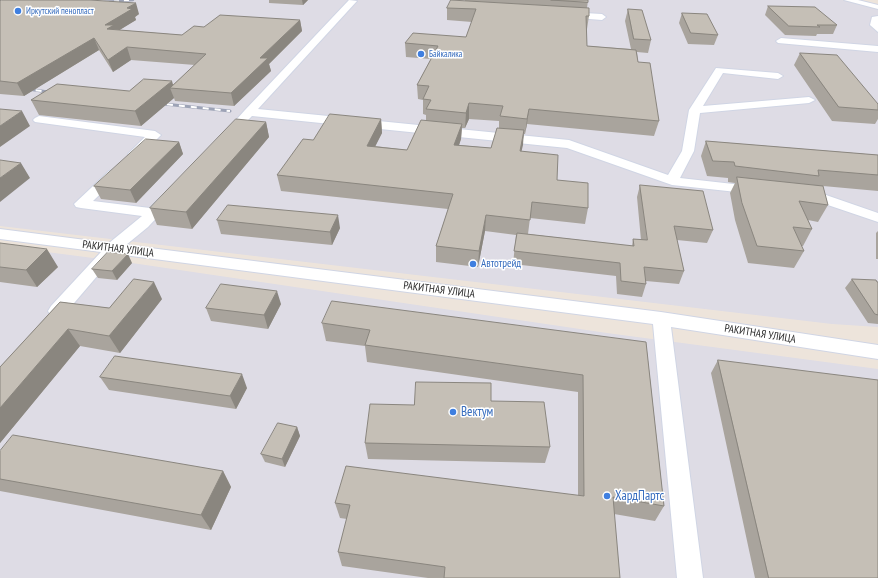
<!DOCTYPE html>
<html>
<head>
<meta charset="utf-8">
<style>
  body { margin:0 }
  canvas { display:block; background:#ede4db }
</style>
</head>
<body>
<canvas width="878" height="578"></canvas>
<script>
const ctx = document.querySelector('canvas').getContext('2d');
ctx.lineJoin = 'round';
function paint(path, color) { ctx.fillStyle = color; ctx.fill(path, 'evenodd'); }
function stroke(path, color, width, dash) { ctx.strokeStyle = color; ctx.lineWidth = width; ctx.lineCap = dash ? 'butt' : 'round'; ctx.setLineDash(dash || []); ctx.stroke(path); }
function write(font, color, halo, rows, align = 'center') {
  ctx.font = font + ' "PT Sans Narrow",sans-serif'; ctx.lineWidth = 3; ctx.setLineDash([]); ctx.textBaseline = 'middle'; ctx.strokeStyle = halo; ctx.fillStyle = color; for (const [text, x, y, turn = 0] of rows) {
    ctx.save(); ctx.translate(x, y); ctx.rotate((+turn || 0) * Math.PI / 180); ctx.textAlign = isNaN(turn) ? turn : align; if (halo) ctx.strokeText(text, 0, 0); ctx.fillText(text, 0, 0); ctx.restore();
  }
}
paint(new Path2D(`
  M0,0H842L878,9V327L832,324L0,226Z
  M0,246L132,263L607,333L878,369V578H0Z`), '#dedce5');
const minor = new Path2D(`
  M349,0L357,1L258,109L569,140L668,175L682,151L689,110L716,68L778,73L783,76L778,79L723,73L703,106L809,97L815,100L809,103L700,113L694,151L680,178L760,187L762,190L760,193L755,194L672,185L567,148L252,116L247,121H239L237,119L245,110Z
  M844,0H858L878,5V9Z
  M567,12L602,14L606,17L602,20L564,17V13Z
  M878,16V32L870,25L872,17Z
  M781,38L878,46V52L778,43L776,41Z
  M39,116L155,131L161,135L139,157L134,158L128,154L145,137L35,122L33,120L35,118Z
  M114,170L119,171L121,174L93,201L150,208C157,201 163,191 174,194L176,197L148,227L126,245L661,312L878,345V359L671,327L703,578H677L653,324L116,254L63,316L57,317L51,316L48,311L51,306L101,252L0,239V229L109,243L142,216L81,208L76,207L74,204L109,171Z
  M805,192L826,195L878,213V222L819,202L800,199L798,196L800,193Z`);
stroke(minor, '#d0d5e4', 2);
paint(minor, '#fff');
const railFar1 = new Path2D(`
  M104,2L133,0`);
const rail = new Path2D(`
  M0,85L55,93
  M155,103L230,111`);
stroke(railFar1, '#9da3b6', 2.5);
stroke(rail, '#9da3b6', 3);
stroke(railFar1, '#fff', 1.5, [5]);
stroke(rail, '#fff', 2, [6]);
paint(new Path2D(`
  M269,0H308L303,5L269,3Z
  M465,0H588L587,8L589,16L587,29H586L587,46L631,49L625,21L628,9L651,40L648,53L637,52L638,62L659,121L654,136L527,124L525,134H524L521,151L557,180L588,208L585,224L530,218L528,234L632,246L633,239L641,240L637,197L640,185L713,230L707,243L677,240L684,271L679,284L646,281V284L642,297L617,294L616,276L513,264L516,235L485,231L478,267L436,262V246L448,209L281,191L277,175L313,140L381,119L382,133L375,146L407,150L426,121V115L423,114V100L418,99L417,85L431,59L406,57L405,43L466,37L472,22L447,20V8L465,1ZM469,119L499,121V128L491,148L459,145L461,139L462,128H465Z
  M0,1L139,14L135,17L136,20L119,30L182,35L204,27L300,20L302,31L269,64L271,71L234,106L175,101L174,98L141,126L39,115L31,100L129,91L173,85L195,65L131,60L113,72L99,50L24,96L0,94Z
  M768,6L837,25L833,34H817L816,36L785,35L765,15Z
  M682,13L718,35L714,45L688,44L679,23Z
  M800,53L878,104V119L875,124L832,121L794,65Z
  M266,122L269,137L192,229L157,225L150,208Z
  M706,141L878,155V191L823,186L828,205L818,222L808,220L812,229L803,246H801L804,251L794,268L748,263L735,220L730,193L735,183L728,182V178L707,176L701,156Z
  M179,142L183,154L136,203L101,199L94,186Z
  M217,220L340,228L332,245L221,234Z
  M878,231V259H876V233Z
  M0,243L58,267L37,287L0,282Z
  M132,263L117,280L98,278L92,269Z
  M852,279L878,282V324L868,323L845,288Z
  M162,299L120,353L80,346L0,443V367L60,302L109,308Z
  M281,304L268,329L211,321L206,308Z
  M322,323L646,342L664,506L655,521L614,514L620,578H428L342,566L338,552L347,519L340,518L335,503L578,496V392L367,362L365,346L326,341Z
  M718,360L878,578H755L711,373Z
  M100,377L247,388L236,409L109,390Z
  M491,401L550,447L545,463L368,459L365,443L414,405Z
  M297,427L300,436L285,467L265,462L261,454Z
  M0,451L223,471L231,487L211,530L0,491Z`), '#a9a49d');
paint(new Path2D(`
  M302,0H308L303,5Z
  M136,3L139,14L135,17L136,20L110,36L105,25L127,8Z
  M300,20L302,31L269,64L271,71L234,106L231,93L260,58Z
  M94,38L99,50L24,96L17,83Z
  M127,47L131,60L113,72L108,60Z
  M172,81L174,88H170L174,98L141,126L135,111Z
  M469,103V119L465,128L466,113Z
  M529,109L527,124L525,134L527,119Z
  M22,111L30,126L0,147V126Z
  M381,119L382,133L368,161L367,146Z
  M266,122L269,137L192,229L186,212Z
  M462,124L461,139L454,160V145Z
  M524,130L523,145L518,166L520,151Z
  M179,142L183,154L136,203L130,190Z
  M21,163L30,178L0,202V178Z
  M338,215L340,228L332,245L330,232Z
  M486,215L485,231L478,267L479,251Z
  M47,249L58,267L37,287L26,270Z
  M128,254L132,263L117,280L112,271Z
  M154,282L162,299L120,353L109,336Z
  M277,291L281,304L268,329L264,315Z
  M68,329L80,346L0,443V408Z
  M242,374L247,388L236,409L230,396Z
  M297,427L300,436L285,467L282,459Z
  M223,471L231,487L211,530L201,515Z`), '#8a867f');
const building = new Path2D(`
  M2,0H90L136,3L127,8L132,9L105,25H114L107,29L182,35L194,26L204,27L220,15L300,20L260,58H268L231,93L170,88L206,54L127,47L108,60L94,38L17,83L0,81V1Z
  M451,0L589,8V16H586L587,46L636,50L638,62L650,63L659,121L529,109L527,119L500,116L503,106L469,103L466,113L426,109L431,100L423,99L429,86L417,85L438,46L405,43L413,33L466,37L476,9L447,8Z
  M551,0H588V2Z
  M768,6L815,7L837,25H817L820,27L789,26Z
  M628,9L642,10L651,40L634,39Z
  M682,13L707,14L718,35L691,33Z
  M800,53L837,55L878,104V110L839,107Z
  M144,79L172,81L135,111L31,100L57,84L129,91Z
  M0,109L22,111L0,126Z
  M330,114L381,119L367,146L407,150L421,120L462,124L454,145L491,148L497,128L524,130L520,151L558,155L557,180L588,183V208L532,202L530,220L486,215L479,251L436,246L453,194L277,175L303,139L313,140Z
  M236,119L266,122L186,212L150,208Z
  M146,139L179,142L130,190L94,186Z
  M706,141L878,155V175L818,170L819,176L735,166L734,162L713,161Z
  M0,160L21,163L0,178Z
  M737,177L823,186L828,205L799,201L812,229L793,227L804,251L757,246L742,203Z
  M640,185L703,191L713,230L674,226L684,271L644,267L646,284L621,281L620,263L514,251L517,233L634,246L633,239L647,240Z
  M228,205L338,215L330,232L217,220Z
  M0,243L47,249L26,270L0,267Z
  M108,252L128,254L112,271L92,269Z
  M134,279L154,282L109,336L68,329L0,408V367L60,302L109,308Z
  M852,279L876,280L877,282H878V315L875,314Z
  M221,284L277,291L264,315L206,308Z
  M332,301L646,342L664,506L613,497L620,578H444L445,567L338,552L350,505L335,503L346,466L584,496L583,375L365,345L370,330L322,323Z
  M115,356L242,374L230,396L100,377Z
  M718,360L878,380V578H769Z
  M416,382L491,383V401L544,402L550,447L365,443L370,404L414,405Z
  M278,423L297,427L282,459L261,454Z
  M13,435L223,471L201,515L0,479V451Z`);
paint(building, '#c5bfb6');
stroke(building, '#8a867f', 1);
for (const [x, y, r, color] of [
  [18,11,4,"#3f7fe0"],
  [421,54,4,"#3f7fe0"],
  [473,264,4,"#3f7fe0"],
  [453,412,4,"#3f7fe0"],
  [607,496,4,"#3f7fe0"]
]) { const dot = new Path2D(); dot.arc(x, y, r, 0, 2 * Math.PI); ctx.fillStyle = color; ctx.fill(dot); stroke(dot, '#fff', 1.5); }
write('9px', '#366cbe', '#fff', [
  ["Иркутский пенопласт",26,11],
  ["Байкалика",429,54]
], 'left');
write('11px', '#2a2a2a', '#fff', [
  ["РАКИТНАЯ УЛИЦА",118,249,7],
  ["РАКИТНАЯ УЛИЦА",439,290,7],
  ["РАКИТНАЯ УЛИЦА",760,334,9]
]);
write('11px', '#366cbe', '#fff', [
  ["Автотрейд",481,264]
], 'left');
write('13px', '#366cbe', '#fff', [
  ["Вектум",461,412],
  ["ХардПартс",615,496]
], 'left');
</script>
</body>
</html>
